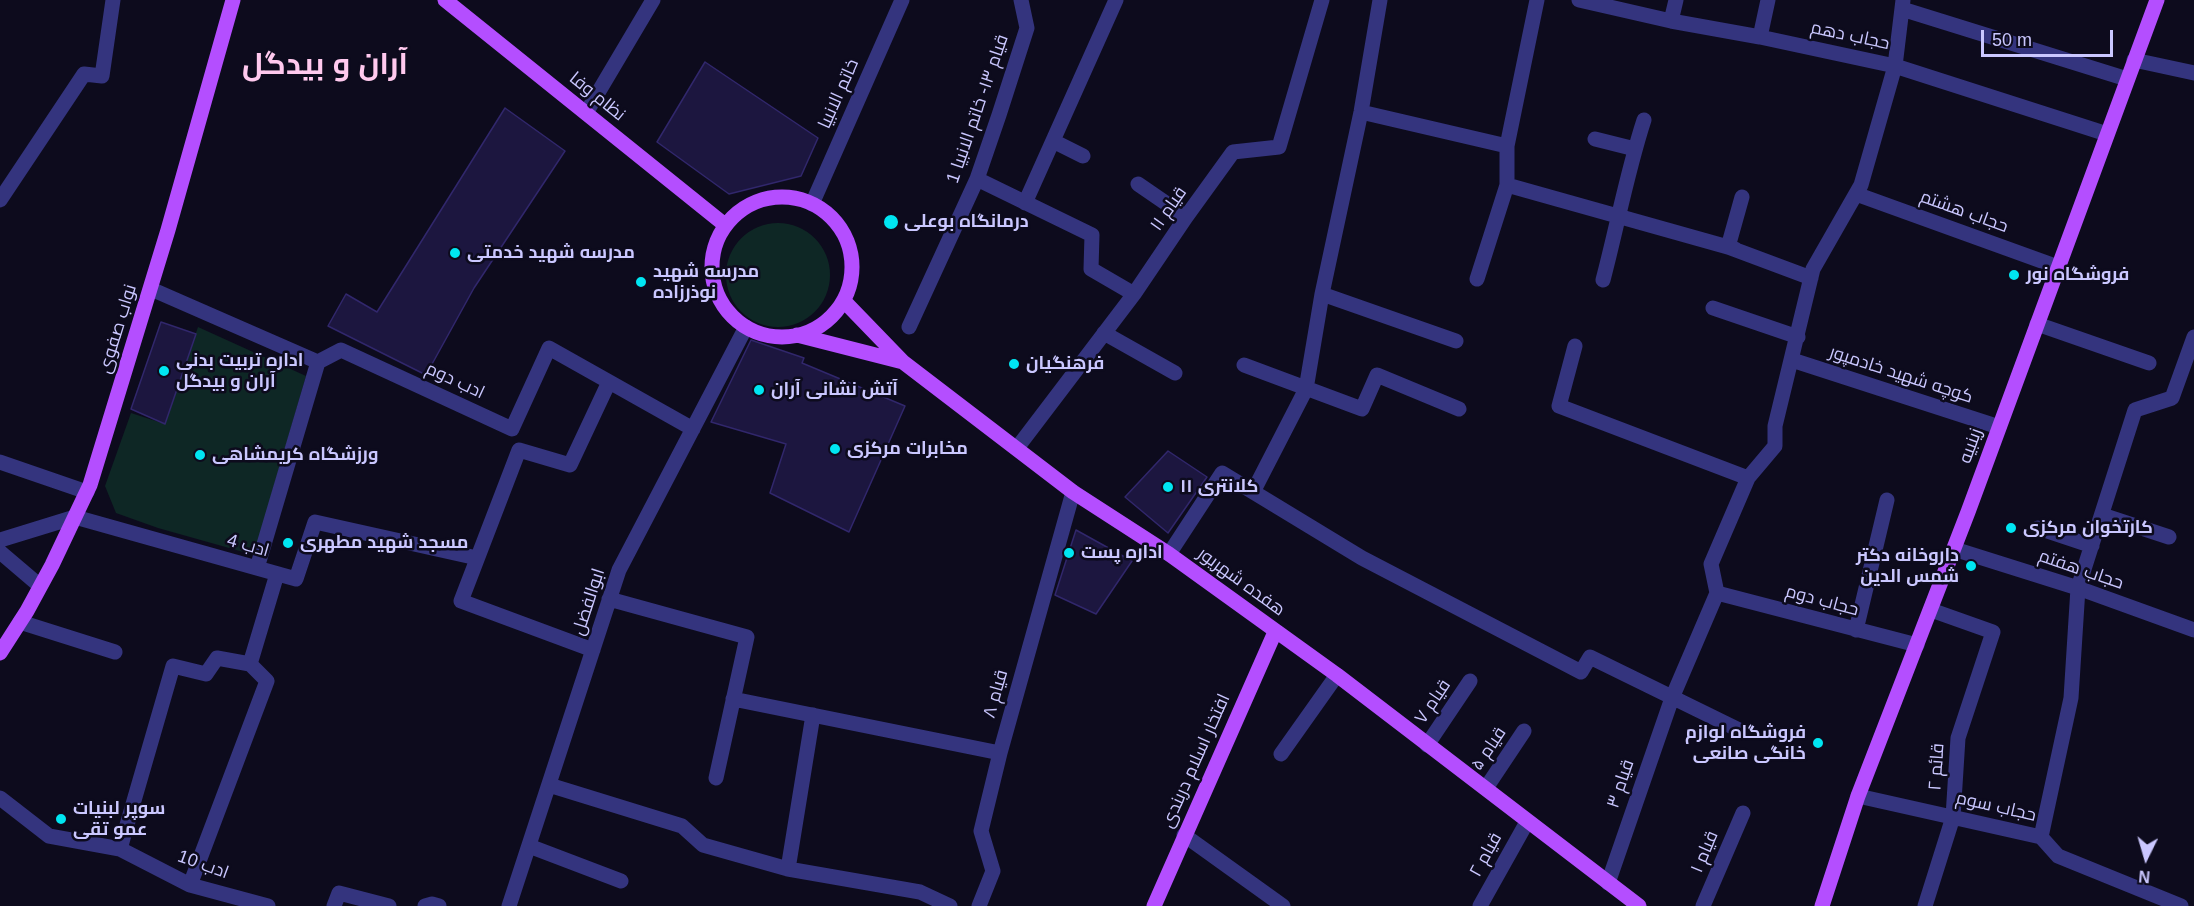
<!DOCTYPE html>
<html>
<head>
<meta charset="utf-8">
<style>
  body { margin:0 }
  #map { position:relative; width:2194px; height:906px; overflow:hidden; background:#0d0b1d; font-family:Arial,sans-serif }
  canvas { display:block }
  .north { position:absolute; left:2116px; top:828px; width:60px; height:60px; -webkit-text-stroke:4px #0d0b1d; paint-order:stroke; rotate:185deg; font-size:16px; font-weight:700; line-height:24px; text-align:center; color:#cac7ff }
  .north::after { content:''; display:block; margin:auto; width:21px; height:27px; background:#cac7ff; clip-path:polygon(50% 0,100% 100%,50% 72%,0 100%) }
  .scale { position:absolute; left:1981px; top:30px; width:132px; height:27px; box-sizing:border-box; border:3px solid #cac7ff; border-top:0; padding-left:8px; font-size:18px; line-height:21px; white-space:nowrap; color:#cac7ff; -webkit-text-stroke:4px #0d0b1d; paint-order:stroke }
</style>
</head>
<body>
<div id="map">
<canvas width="2194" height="906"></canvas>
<div class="north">N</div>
<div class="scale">50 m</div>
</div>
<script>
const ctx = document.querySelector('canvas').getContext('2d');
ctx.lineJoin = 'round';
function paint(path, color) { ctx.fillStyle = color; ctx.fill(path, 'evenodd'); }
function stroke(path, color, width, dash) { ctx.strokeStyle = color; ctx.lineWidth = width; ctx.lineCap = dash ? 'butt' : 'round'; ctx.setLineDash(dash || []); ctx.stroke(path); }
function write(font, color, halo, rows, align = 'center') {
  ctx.font = font + ' Arial,Cairo,sans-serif'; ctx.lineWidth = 5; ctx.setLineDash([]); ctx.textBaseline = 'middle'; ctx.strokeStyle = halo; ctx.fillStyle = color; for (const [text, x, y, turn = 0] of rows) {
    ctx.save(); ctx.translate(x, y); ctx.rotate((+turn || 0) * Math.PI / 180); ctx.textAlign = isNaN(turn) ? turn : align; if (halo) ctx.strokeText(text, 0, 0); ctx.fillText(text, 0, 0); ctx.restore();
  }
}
paint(new Path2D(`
  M726 275a52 52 0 1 1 104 0a52 52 0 1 1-104 0Z
  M198,327L306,376L254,555L158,528L116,513L105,486L131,413L165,424Z`), '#0e2725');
const building = new Path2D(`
  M705,62L818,138L801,176L729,194L657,142Z
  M505,108L565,151L474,288L426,375L328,326L346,294L377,312Z
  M161,322L196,334L165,424L131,409Z
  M751,340L804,358L802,363L905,406L849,532L770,493L786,444L711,422Z
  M1168,451L1207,477L1168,533L1125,497Z
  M1076,530L1132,561L1096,614L1055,595Z`);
paint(building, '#1c163f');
stroke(building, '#31276c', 1.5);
stroke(new Path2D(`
  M1579,0L1671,21L1760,37L1895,66L2107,134
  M1902,9L2127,79
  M1671,21L1676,0
  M1760,37L1768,0
  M2134,60L2194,73
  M1361,112L1507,146
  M586,113L653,0
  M1595,139L1635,149
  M1053,141L1083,156
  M977,179L1092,235L1091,269L1134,294
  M1138,184L1186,217
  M1507,185L1735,249
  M1856,194L2058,267
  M1742,197L1728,247L1811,278
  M0,200L84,74L102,76L113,0
  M1025,203L1116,0
  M812,204L902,0
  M1477,279L1507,185V146L1537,0
  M1603,280C1617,227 1627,172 1644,120
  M151,289L318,362L341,350L512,429L549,348L693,429
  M1322,294L1456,341
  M1713,308L1798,337
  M2037,324L2149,363
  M909,327L977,179L999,115L1027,28L1021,0
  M1104,333L1175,373
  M1575,346L1559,406L1748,478
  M1792,360L1999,427
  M1244,365L1362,409L1377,375L1459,409
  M1017,448L1134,294L1186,217L1233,152L1279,147L1322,0
  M0,462L87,492
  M1254,490L1306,389L1322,294L1361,112L1380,0
  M2102,515L2169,537
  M2038,528L2092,546
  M0,540L75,517L296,579L315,522L477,558
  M1954,549L2078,588L2194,630
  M0,552L40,586
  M1169,554L1222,473L1362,558L1581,672L1590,657L1739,730
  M257,568L318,362
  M1717,593L1917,645
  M609,599L747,637L716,778
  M20,622L115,652
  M1856,630L1887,500
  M593,650L461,601L519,450L570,465L609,382
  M733,699L1000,753
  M1427,745L1470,681
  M1281,754L1337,675
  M549,785L682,826L703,845L788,869L920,892L950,906
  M1486,788L1524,731
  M1858,796L2041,837L2058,856L2181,906
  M0,798L49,836L120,849L190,885L268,906
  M1184,835L1283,906
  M2041,837L2071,698L2078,588L2135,410L2172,398L2194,337
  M529,846L621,881
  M120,849L173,666L206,674L217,658L250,664
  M788,869L813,715
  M1608,883L1672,698L1717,593L1711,564L1748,478L1775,446V426L1813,269L1861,185L1895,66L1903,0
  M190,885L267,681L250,664L277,574
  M334,906L339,893L389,906
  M425,906L432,904L439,906
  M509,906L619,570L746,327
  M979,906L993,871L981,831L1000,753L1073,492
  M1480,906L1527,822
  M1703,906L1743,813
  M1925,906L1953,817L1958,738L1993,632L1931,610`), '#34347e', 15);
stroke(new Path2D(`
  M445,0L725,225
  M712 267a70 70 0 1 1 140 0a70 70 0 1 1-140 0Z
  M844,301L903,362
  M797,335L903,362L1073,492L1169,554L1337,675L1639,906
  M0,653L27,611L52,565L90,485L168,230L233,0
  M1154,906L1275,632
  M1822,906L1858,796L1968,512L2157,0`), '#b44eff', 15);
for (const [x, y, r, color] of [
  [891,222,8,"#00e6f2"],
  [455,253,6,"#00e6f2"],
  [2014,275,6,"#00e6f2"],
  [641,282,6,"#00e6f2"],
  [1014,364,6,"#00e6f2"],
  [164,371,6,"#00e6f2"],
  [759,390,6,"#00e6f2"],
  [835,449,6,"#00e6f2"],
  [200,455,6,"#00e6f2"],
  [1168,487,6,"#00e6f2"],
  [2011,528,6,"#00e6f2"],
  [288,543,6,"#00e6f2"],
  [1069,553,6,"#00e6f2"],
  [1971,566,6,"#00e6f2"],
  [1818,743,6,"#00e6f2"],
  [61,819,6,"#00e6f2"]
]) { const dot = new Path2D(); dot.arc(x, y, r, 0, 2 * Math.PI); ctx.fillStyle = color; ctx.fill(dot); stroke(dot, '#0d0b1d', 2); }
write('18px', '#cac7ff', '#0d0b1d', [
  ["حجاب دهم",1850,36,12],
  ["خاتم الانبیا",839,94,-66],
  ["نظام وفا",597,97,39],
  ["قیام ۱۳- خاتم الانبیا 1",978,109,-71],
  ["قیام ۱۱",1169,209,-55],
  ["حجاب هشتم",1964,212,20],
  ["نواب صفوی",118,329,-73],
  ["کوچه شهید خادمپور",1901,375,18],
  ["ادب دوم",455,381,25],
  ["زینبیه",1971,446,-70],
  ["ادب 4",248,546,16],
  ["حجاب هفتم",2081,570,19],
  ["هفده شهریور",1241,582,36],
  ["حجاب دوم",1822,601,15],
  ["ابوالفضل",589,602,-72],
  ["قیام ۸",996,694,-74],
  ["قیام ۷",1433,702,-56],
  ["قیام ۵",1489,749,-56],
  ["افتخار اسلام دربندی",1196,761,-66],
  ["قائم ۲",1937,767,-86],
  ["قیام ۳",1621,784,-71],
  ["حجاب سوم",1996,807,13],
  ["قیام ۱",1705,852,-67],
  ["قیام ۲",1486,855,-61],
  ["ادب 10",203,865,20]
]);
write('bold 18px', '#cac7ff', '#0d0b1d', [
  ["درمانگاه بوعلی",904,222],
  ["مدرسه شهید خدمتی",467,253],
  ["مدرسه شهید",653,272],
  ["نوذرزاده",653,293],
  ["فروشگاه نور",2026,275],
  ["اداره تربیت بدنی",176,361],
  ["آران و بیدگل",176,382],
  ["فرهنگیان",1026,364],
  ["آتش نشانی آران",771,390],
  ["مخابرات مرکزی",847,449],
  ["ورزشگاه کریمشاهی",212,455],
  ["کلانتری ۱۱",1180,487],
  ["کارتخوان مرکزی",2023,528],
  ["مسجد شهید مطهری",300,543],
  ["اداره پست",1081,553],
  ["داروخانه دکتر",1959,556,"right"],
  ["شمس الدین",1959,577,"right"],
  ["فروشگاه لوازم",1806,733,"right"],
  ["خانگی صانعی",1806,754,"right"],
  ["سوپر لبنیات",73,809],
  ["عمو تقی",73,830]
], 'left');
write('bold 30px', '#ffc9ee', '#0d0b1d', [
  ["آران و بیدگل",325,66]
]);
</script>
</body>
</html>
